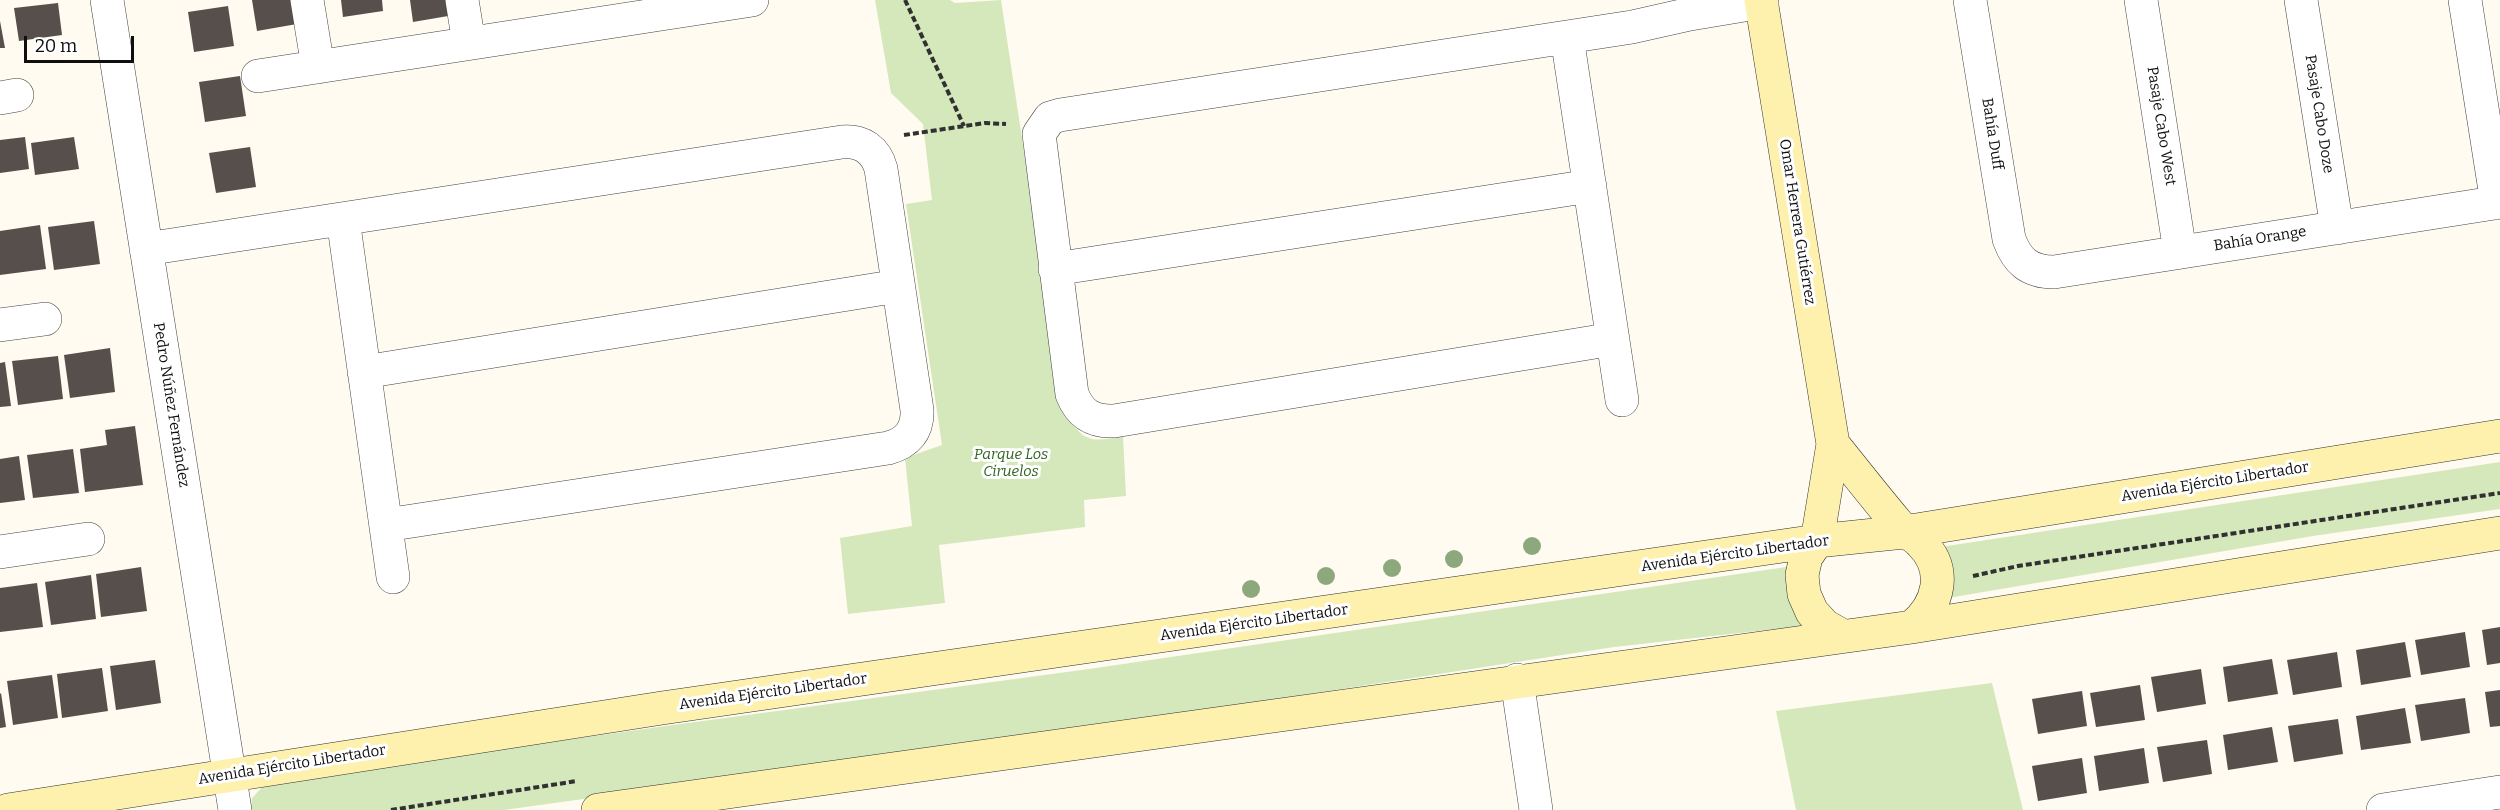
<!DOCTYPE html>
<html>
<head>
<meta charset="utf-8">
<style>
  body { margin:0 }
  #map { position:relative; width:2500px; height:810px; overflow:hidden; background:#fffbf1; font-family:Bitter,serif }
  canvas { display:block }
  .scale { position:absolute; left:24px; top:36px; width:110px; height:27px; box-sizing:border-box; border:3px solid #0f0f0f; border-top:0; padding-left:8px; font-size:18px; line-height:21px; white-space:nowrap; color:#0f0f0f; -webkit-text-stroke:4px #fff; paint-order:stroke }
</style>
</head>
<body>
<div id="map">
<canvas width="2500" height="810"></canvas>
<div class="scale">20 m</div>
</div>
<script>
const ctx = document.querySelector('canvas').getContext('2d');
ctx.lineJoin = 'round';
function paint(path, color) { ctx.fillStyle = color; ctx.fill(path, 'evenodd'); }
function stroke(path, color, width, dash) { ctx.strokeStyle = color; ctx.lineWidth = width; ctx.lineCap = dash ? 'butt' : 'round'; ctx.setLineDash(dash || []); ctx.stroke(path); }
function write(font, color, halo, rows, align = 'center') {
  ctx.font = font + ' Bitter,serif'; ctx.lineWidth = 6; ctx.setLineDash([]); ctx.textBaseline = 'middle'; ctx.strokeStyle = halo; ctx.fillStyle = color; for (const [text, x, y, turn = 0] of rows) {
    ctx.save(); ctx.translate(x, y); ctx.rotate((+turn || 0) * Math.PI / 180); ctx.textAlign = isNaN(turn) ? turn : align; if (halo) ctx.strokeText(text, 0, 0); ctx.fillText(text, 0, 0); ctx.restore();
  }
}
paint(new Path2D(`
  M875,0H950L955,3L1001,0L1063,408C1082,440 1086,444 1123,436L1126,496L1084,500L1085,527L939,545L945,603L848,614L840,538L912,526L905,458L942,445L906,204L932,200L923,124L891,93Z
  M2500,462V509L2313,536L1948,598L1934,548Z
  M1793,566V608L1802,626L1614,647L1030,737L504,810H251L252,798L267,782L673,725L1089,669Z
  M1992,683L2023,810H1796L1776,711Z`), '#d4e8bb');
paint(new Path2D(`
  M252,0H293L297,24L257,31Z
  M341,0H382L383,11L343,17Z
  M410,0H451L454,15L413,22Z
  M58,3L62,35L19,41L14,8Z
  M228,6L234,46L194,52L188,12Z
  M0,21L5,48H0Z
  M240,76L246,116L205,122L199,82Z
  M25,137L29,169L0,173V140Z
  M74,137L79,169L35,175L31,143Z
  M250,147L256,187L216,193L209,153Z
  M94,221L100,264L54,270L48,227Z
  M40,225L46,269L0,275V231Z
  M110,348L115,392L70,398L64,355Z
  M58,356L63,399L18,405L12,361Z
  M5,362L11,406L0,407V363Z
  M135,426L143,485L85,492L80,449L107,445L105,430Z
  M73,449L79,493L33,498L27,455Z
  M19,456L25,500L0,503V459Z
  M141,567L147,611L101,617L96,574Z
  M91,575L96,619L51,625L45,582Z
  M37,583L43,627L0,632V588Z
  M2500,627V663L2487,665L2482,630Z
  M2465,632L2470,667L2421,675L2415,640Z
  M2405,642L2411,677L2361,685L2356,650Z
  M2337,652L2342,687L2293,695L2287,660Z
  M2272,659L2278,694L2228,702L2223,667Z
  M155,660L161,703L116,710L110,666Z
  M102,668L108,711L62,718L57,674Z
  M2201,669L2206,704L2157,712L2151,677Z
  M52,675L58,718L13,725L7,681Z
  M2140,685L2145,720L2096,727L2090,693Z
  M2500,690V726L2490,727L2485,692Z
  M2082,691L2087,726L2038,734L2032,699Z
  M1,693L6,727L0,728V694Z
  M2465,698L2470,733L2421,741L2415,705Z
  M2405,708L2411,743L2361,750L2356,716Z
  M2338,719L2343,754L2294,762L2288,726Z
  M2272,727L2278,762L2228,770L2223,735Z
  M2207,740L2212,774L2163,782L2157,747Z
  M2144,748L2149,783L2099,791L2094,756Z
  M2082,758L2087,793L2038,801L2032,766Z`), '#574f4b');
const street = new Path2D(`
  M107,0L235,810
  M307,0L318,67
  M462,0L469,43
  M1970,0L2009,239C2017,261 2029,272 2054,272L2500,202
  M2141,0L2180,252
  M2301,0L2337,228
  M2465,0L2497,203
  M1567,37L1622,400
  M258,76L752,0
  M0,98L17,95
  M343,219L393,577
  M146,249L842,142C862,140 876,150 881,169L917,410C918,431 907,443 888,448L386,525
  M1055,269L1590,186
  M0,325L45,319
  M1613,339L1114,421C1092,422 1080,414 1072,394L1039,134L1050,118L1060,115L1632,27L1690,14L1762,2
  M364,372L898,286
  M0,552L88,539
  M1517,680L1536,810
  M2383,810L2500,792`);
const secondary = new Path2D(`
  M1761,0L1833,444L1817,541L1806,557L1802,575L1804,594L1812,612L1825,626L1843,636
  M1833,444C1854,470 1875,497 1897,523C1904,532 1914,535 1921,543C1948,570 1939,605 1912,627
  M8,810L662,708L1817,541L1904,532L2500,436
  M598,810L1912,627L2500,533`);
stroke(street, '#424242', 34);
stroke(secondary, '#313131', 34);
stroke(new Path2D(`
  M905,0L964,126
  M904,135L985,123L1006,124
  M1973,576L2018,566L2500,493
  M391,810L577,781`), '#313131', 4, [6, 3]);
stroke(street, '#fff', 33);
stroke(secondary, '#fdf1ad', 33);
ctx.fillStyle = '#8ea87e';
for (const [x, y] of [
  [1532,546],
  [1454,559],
  [1392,568],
  [1326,576],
  [1251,589]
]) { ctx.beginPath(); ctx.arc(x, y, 9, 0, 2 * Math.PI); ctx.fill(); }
write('15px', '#0f0f0f', '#fff', [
  ["Pasaje Cabo Doze",2319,114,81],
  ["Pasaje Cabo West",2161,126,81],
  ["Bahía Duff",1992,134,81],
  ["Omar Herrera Gutiérrez",1797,222,81],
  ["Bahía Orange",2260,239,-9],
  ["Pedro Núñez Fernández",171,405,81],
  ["Avenida Ejército Libertador",2215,482,-9],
  ["Avenida Ejército Libertador",1735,554,-8],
  ["Avenida Ejército Libertador",1254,623,-8],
  ["Avenida Ejército Libertador",773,692,-8],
  ["Avenida Ejército Libertador",292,765,-9]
]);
write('italic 15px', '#316520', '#fff', [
  ["Parque Los",1011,455],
  ["Ciruelos",1011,472]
]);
</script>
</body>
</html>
